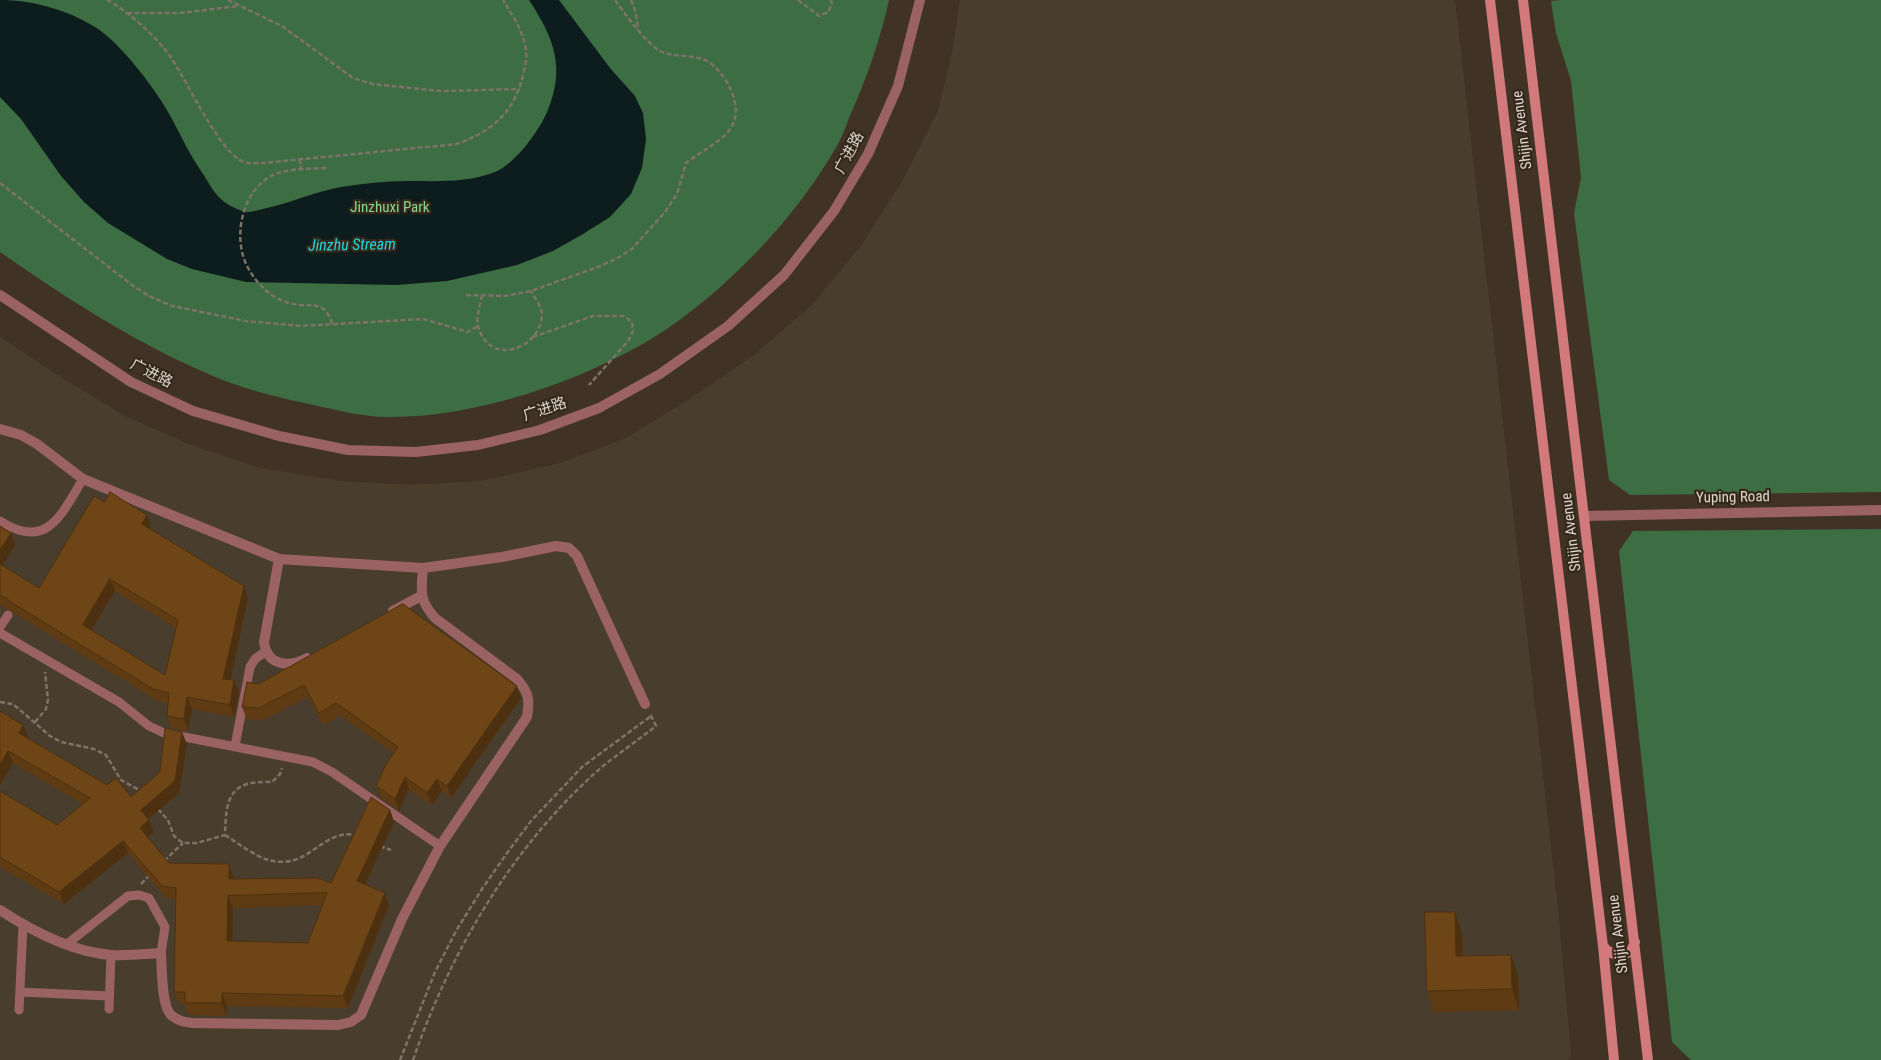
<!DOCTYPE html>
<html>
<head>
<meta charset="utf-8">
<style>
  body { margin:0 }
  canvas { display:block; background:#403326 }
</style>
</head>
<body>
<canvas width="1881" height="1060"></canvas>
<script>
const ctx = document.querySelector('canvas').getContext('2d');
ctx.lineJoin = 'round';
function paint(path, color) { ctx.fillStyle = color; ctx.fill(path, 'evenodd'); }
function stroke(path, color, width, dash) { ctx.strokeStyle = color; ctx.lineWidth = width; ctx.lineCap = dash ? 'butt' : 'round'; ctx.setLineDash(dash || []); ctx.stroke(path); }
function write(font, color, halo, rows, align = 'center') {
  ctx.font = font + ' "Roboto Condensed","Noto Sans SC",sans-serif'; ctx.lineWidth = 4.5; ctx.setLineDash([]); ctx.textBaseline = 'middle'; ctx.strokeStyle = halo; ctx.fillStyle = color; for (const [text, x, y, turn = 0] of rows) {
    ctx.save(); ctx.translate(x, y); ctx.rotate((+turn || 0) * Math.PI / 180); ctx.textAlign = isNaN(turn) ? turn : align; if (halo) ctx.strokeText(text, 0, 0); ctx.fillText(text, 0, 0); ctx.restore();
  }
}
paint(new Path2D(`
  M960,0H1455L1558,909L1571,1055L1568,1060H0V337L54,373L123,415L193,446L260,468L340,481L410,485L481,481L561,463L624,439L682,404L753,356L811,306L863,243L904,178L938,111L953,48Z`), '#493e2e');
paint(new Path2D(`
  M0,0H889C880,41 866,80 849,118C845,129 841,140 835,149C796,218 723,294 656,336C581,382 475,418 387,417C363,417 337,410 314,405C286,399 258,393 231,383C219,379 207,373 195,368C126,337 62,295 0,252Z
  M1560,0H1881V492L1630,495L1609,480L1574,213L1581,178L1571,81L1556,33L1551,1Z
  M1881,529V1060H1691L1672,1042L1619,551L1633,531Z`), '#3d6d42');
paint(new Path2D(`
  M0,0C32,0 68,10 95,27C121,43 158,92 172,119C182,138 189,153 201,171C211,185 213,195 229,205C233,207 242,212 247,212C252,212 258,210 263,209C288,204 311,193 336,188C359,184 385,181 408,181C438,181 467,183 495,172C515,164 539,131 547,112C566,68 554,38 529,0H559L610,68L635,96L643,113L646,139L642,168L631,194L610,217L583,234L553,251L517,265L447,281L396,285L246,282L192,269L167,259L108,223L84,202L61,176L21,119L0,97Z`), '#0d1c1d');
stroke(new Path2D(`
  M107,0C127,10 160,40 172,59C187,81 221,155 244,162C249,164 257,163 263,163L457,144C492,131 514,113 523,75C526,65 528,52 524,41C520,26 511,13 503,0
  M228,0L282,26L353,78L372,84L442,91L520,89
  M631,0L636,13L638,30
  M798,0L819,16L828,12L832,4L831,0
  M127,13H181L238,6
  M300,159L301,170
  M326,168C308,169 285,168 269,177C241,195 233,238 247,266C258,287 276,303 300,305C308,306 315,304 322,308C328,311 330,319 333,324
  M0,183L132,285L149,296L172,306L246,321L301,326L423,319L468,332L478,326
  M466,295L505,296L531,291L598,267L616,259L632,249L665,212L677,194L686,163C714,141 750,133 730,88C725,77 716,66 705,60C691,54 674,58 660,51C646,43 625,14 615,0
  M482,295C480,305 476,317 478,326C489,367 539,350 542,316C542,307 535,298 531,291
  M533,337L593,316H624L632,322L633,331L628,341L589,385
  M0,702L13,704L50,736L61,742L94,749L106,755L121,780L141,791
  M35,722L46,709L48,700L45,672
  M158,809L168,820L174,836L183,843H197L225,835C226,798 229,780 272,782L280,774L282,768
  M225,835C236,842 258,858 269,860C278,863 292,862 300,858C317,850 336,828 357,836
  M380,846L391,850
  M164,861L183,843
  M141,884L150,875
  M400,1060L435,972L456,931L482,889L507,853L531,821L582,767L651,716
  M413,1060C450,953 510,850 595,773C614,756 636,742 656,726L650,714`), '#7e7368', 2.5, [5, 2.5]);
stroke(new Path2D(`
  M0,521C47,551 61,515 83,479
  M0,627L8,615
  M0,633L119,702L149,726L164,733L313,762L332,772L440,846
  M235,746L250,667L255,659L266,651
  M67,944L128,896L139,895L149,898L165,927L161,953
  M20,992L109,996
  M109,1009L111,955
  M19,1010L23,925`), '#9a6262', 9);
stroke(new Path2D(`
  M0,429L21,435L37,444L83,479L279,559L423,568L502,557L556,546L569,548L577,556L645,704
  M279,559L264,642C267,666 289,668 307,658
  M393,611L421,596
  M0,910C32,931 72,952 111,955C127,956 145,954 161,953C162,968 161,1005 171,1015C178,1021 184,1022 192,1023L338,1025L351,1022L361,1015L402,919L440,846L527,717C530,699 529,693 517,679L435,618C419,600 421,592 423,568`), '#9a6262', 10);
stroke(new Path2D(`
  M0,295L131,382L193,411L279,436L348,450L416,452L478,445L540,430L599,408L660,374L728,326L784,275L834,211L868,154L898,86L920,0
  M1585,516L1881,510`), '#9a6262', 10);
stroke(new Path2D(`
  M1490,0L1603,946L1614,1060
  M1523,0L1648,1060
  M1603,946C1611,955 1620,959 1631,951L1635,942`), '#d1797b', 10);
paint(new Path2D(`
  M104,502L151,527V529L248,598L230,680H234L239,692L234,717L192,709L188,731L171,728L167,716L168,703L158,701L14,613L11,610L7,609L0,605V526L11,533L15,545L2,566L39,588ZM115,591L176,628L165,675L91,630Z
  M403,604L521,698L451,798L442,791L432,805L409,789L399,811L381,798L376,786L393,753L340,715L323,725L308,697L263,720L247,719L242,707L258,684Z
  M0,711L23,725L27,738L107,785L131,797L160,772L187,744L179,793L148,819L154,832L148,837L169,863L233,876V879L331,883L390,810L394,822L365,885L389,905L348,1008L227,1006L226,1016L189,1015L185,1004H179L174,992L176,899L166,898L128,853L64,904L0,867V791L57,825L83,804L13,763L0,785ZM322,905L308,943L232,941L233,908Z
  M1455,912L1462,932L1463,956L1511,955L1518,975L1519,1010L1434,1012L1427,991Z`), '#5f3b13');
paint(new Path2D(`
  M147,515L151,527L146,536L142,524Z
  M11,533L15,545L0,570V550Z
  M110,579L115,591L87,637L83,625Z
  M244,586L248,598L228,691L223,679Z
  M234,680L239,692L234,717L230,705Z
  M517,686L521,698L451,798L447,786Z
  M187,697L192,709L188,731L184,719Z
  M23,725L28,737L23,745L19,733Z
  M182,732L187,744L179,793L145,822L141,810Z
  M8,751L13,763L0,785V765Z
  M405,777L409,789L399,811L395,799Z
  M437,779L442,791L432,805L427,793Z
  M390,810L394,822L361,893L357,881Z
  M149,820L154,832L144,840L140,828Z
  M123,841L128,853L64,904L59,892Z
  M229,864L233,876V891L229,879Z
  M385,893L389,905L348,1008L343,996Z
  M228,896L233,908L232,953L227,941Z
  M1455,912L1462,932L1463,977L1456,956Z
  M1511,955L1518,975L1519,1010L1512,989Z
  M222,993L227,1006L226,1016L222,1003Z`), '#4d300f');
const building = new Path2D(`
  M110,492L147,515L142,524L244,586L223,679L234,680L230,705L187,697L184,719L167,716L169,693L153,689L9,601L7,598L3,597L0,595V564L39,588L94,496L104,502ZM110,579L178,620L165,675L83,625Z
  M0,526L11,533L0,550Z
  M403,604L517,686L447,786L437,779L427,793L405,777L395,799L376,786L386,764L398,747L336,703L319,713L304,685L259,708L242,707L247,682L258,684Z
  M0,711L23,725L19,733L107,785L116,778L131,797L160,772L165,728L182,732L175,781L141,810L149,820L140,828L169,863L229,864V879L317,878L331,883L371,797L390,810L357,881L385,893L343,996L222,993V1003H185V992H174L176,888L162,886L123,841L59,892L0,857V791L57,825L90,798L8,751L0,765ZM327,893L308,943L227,941L228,896Z
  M1425,912H1455L1456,956L1511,955L1512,989L1427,991Z`);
paint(building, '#6e4516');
stroke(building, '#4d300f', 1);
write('15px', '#ddd4cc', '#35291c', [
  ["Shijin Avenue",1523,130,-97],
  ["广进路",850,153,-62],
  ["广进路",151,374,27],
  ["广进路",545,410,-18],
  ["Yuping Road",1733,498,-1],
  ["Shijin Avenue",1572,532,-97],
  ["Shijin Avenue",1619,934,-97]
]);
write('15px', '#85d88d', '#35291c', [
  ["Jinzhuxi Park",390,208]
]);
write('italic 16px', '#1dd8dc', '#35291c', [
  ["Jinzhu Stream",352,246,-1]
]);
</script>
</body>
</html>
